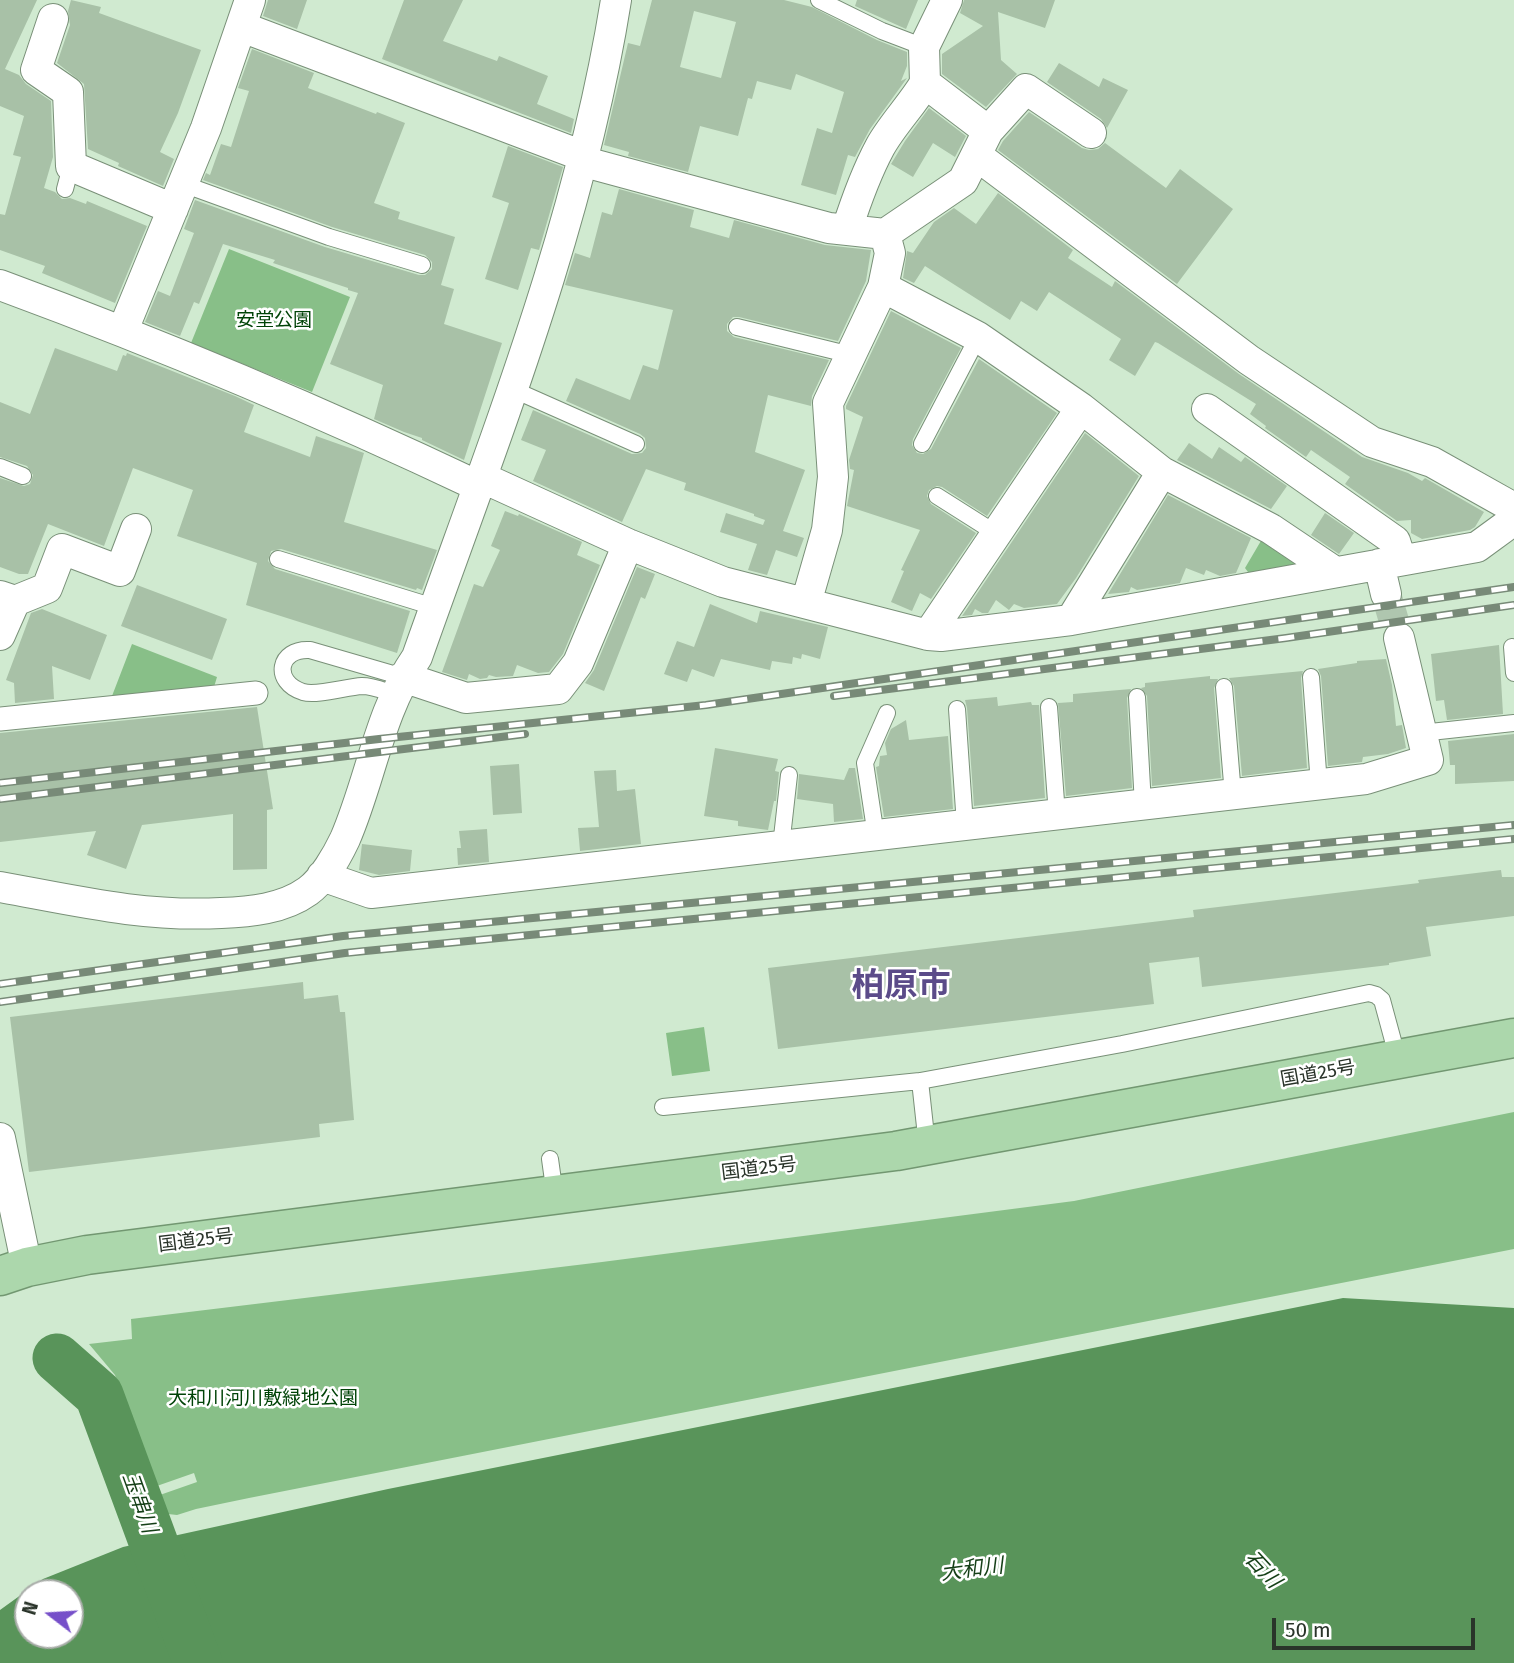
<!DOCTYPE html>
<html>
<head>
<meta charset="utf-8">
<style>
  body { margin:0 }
  #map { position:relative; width:1514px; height:1663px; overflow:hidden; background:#d0ead0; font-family:"Fira Sans",sans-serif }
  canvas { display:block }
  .north { position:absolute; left:14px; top:1579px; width:70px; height:70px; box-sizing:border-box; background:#fff; border:2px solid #aaaeaa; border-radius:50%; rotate:287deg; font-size:19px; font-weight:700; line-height:28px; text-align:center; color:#2a342a }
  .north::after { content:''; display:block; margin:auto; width:24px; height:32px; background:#764fc9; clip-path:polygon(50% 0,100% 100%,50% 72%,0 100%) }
  .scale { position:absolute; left:1272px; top:1618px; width:203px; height:32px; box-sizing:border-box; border:4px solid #2a342a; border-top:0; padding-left:9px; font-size:21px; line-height:24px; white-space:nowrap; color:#2a342a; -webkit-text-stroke:5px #fff; paint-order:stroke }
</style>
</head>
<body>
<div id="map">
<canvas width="1514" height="1663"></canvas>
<div class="north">N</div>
<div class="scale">50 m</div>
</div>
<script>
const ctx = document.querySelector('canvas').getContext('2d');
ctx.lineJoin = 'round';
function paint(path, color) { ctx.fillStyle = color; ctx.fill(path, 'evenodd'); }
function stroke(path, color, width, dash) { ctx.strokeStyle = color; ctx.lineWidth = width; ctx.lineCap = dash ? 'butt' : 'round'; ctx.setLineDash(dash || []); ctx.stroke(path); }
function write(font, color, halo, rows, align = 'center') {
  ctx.font = font + ' "Fira Sans","Noto Sans JP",sans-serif'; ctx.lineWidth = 5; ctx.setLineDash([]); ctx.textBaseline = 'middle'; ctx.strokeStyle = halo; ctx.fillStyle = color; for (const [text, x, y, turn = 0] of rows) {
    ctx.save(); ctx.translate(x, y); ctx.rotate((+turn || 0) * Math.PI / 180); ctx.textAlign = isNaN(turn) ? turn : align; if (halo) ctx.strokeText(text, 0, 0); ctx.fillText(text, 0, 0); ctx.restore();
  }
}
paint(new Path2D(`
  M229,249L350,297L312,392L191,343Z
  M1265,534L1307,566L1251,576L1245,568Z
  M132,644L217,677L214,687L112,696Z
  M704,1027L710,1071L672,1076L666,1033Z
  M1514,1112V1249L249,1498L196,1509L177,1515L168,1514L157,1496L197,1482L194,1473L154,1487L115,1375L89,1344L132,1339L131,1319L602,1262L1074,1201Z`), '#88bf88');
paint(new Path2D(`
  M1343,1298L1514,1308V1663H0V1610L43,1579L123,1547L388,1489ZM28,1593H70V1635H28Z`), '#59945a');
stroke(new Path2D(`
  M57,1358L99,1395L198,1663`), '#59945a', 49);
paint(new Path2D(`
  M0,0H37L5,69L19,75L26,84L51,101L53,157L44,188L55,192L62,199L70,198L86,204L87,201L147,226L115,303L42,273L45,266L0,250V214L5,215L21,157L13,155L24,116L0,106Z
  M71,0L101,7L99,13L201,50L178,113L160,152L174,159L163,186L118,166L119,163L88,149L84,84L57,63L70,25L68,11Z
  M268,0H307L297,29L263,16Z
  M404,0H463L443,41L497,61L499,56L548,76L537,104L574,119L571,133L382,59Z
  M652,0H784L812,7L877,40L907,52V66L901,81L907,78L870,129L855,157L848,155L836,195L801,185L817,128L832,133L844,92L796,74L791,90L757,81L752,99L748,98L738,136L700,126L688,172L628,156L629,152L604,145L628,43L640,46ZM694,11L736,22L721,78L680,67Z
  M857,0H918L906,29L855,6Z
  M964,0H1055L1045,28L998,12L1001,60L1017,74L986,107L942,74V54L983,26L960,13Z
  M252,49L314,73L308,88L376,114L377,112L405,123L374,203L400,212L398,219L455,237L441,285L454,289L444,324L502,343L464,460L422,440V438L404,432L374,419L383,385L330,364L358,293L348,290V288L273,263L275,260L223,244L199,304L194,302L180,336L145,322L158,291L170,296L194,233L184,229L195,200L325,247L419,275H425L432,269V262L425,255L332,227L203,180L206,173L210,175L221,144L231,147L249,91L238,88Z
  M1059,63L1099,87L1103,78L1128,90L1107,128L1101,119L1047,82Z
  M929,108L966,136L955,157L933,143L913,177L891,164L905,141Z
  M1029,112L1082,148L1089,150L1098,149L1105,143L1166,188L1180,169L1233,209L1177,284L998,150L1003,141Z
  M508,146L563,167L539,250L531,248L518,290L485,279L509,203L492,197Z
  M619,189L694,210L690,227L729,238L734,220L825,245L871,250L866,281L838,341L739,317H733L727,324V331L734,337L829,360L812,396L811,406L768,395L755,452L805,470L783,531L804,538L797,557L776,550L767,575L748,570L757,544L720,532L726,513L763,525L765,520L754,516V514L684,490L686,483L646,469L622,522L533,481L546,450L521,440L533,410L632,454L642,453L646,448L645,438L640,434L566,401L576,378L630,400L643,365L658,370L673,310L565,285L575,253L590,258L602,212L612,215Z
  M998,193L1073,250L1068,258L1112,287L1115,281L1239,374L1362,457L1408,473L1422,481L1425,478L1484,512L1475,527L1470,530L1422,539L1411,533V520L1397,521L1345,484L1350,477L1311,450L1306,457L1265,428L1266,426L1250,414L1256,404L1158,343L1155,342L1135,376L1109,360L1121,339L1049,292L1037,311L1021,301L1010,320L925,266L914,283L903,278L907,251L913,253L934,222L954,208L976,224Z
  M891,311L961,348L913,439L912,445L917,453L923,454L931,449L979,359L1057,413L987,516L942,487L937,486L929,490L927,496L931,504L976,533L931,599L920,593L912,611L891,602L904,571L901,570L920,530L847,506L854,470L850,469L849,460L863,417L846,409V406Z
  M55,348L117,371L123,355L126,356L127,353L235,396L254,405L244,432L310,457L316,436L364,453L344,522L437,550L422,590L417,588L416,590L281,549L271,551L268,561L275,569L410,611L397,653L246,605L257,563L177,536L193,490L133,468L104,546L48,524L28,574H19L0,567V478L24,486L30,484L33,475L27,466L0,457V402L30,414Z
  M1085,433L1139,476L1076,578L1057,604L1024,608L1014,604L1009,610L996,600L988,613H982L975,609L972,615L962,616Z
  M1189,443L1212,459L1219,447L1241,462L1245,457L1287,486L1271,509L1177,460Z
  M1168,495L1251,538L1236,573L1220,576L1206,570L1204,575L1186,568L1180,583L1137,590L1131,587L1129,592L1108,594Z
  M505,511L518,516L519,514L582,542L577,555L600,565L563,654L549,672L538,673L517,665L513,676L496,677L489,675L487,678L480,679L469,674L467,680L442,672L474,584L483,587L500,550L491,546Z
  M1325,513L1354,533L1339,554L1311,535Z
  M637,567L655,574L645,599L641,597L604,691L585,683L594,670Z
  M137,585L227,619L212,660L121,626Z
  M710,604L757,623L760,611L828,627L820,659L802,654L801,659L793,657L792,664L772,661L770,670L721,659L714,677L692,669L687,682L664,674L677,641L694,647Z
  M42,609L107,635L90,680L52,666L54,699L15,703L14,683L6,680L31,613Z
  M1499,645L1503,714L1447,720L1444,700L1436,701L1431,654Z
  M1386,659L1392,685L1396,726L1402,725L1406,748L1388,754L1363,757L1362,762L1328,766L1321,676L1318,669L1357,663V661Z
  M1303,671L1301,678L1307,768L1242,776L1234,686L1229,678Z
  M1210,676V679H1218L1214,688L1221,778L1152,786L1147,696L1141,688L1145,687V683Z
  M1131,689L1127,698L1132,788L1066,796L1058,703L1073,702V694Z
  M997,697L998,706L1031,702L1032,705H1039L1045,798L974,806L967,708L965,700Z
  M257,707L273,809L267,810V869L233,870V814L142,825L126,869L87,855L96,831L0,842V733Z
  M906,720L909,740L948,736L953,809L884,817L876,767L879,766L880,756L887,755L885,743L891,729Z
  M1514,734V781L1455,784V765H1450L1448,741Z
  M715,748L778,759L775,771L779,772L776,801H774L768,830L738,826V821L704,816Z
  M519,764L522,813L493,815L490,766Z
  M849,768H855L863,819L834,822L833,804L797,799L799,774L844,780Z
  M616,770L617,791L635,789L641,844L580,851L578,828L599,827L594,771Z
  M487,829L489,862L458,865L457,848H461L459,831Z
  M362,844L412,850L410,871L379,875L359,870Z
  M1501,870L1502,877H1514V916L1426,927L1431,956L1389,963V965L1202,987L1199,957L1149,963L1154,1004L778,1049L768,968L1194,917L1193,910L1419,883L1418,880Z
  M303,982L304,999L338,995L340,1012H345L354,1120L319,1124L320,1137L29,1172L10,1017Z`), '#a8c1a7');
stroke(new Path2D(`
  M1386,594L1399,638`), '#afc6af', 30, [30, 15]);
const service = new Path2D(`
  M819,0L882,31L924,47
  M183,184L329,237L422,265
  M65,189L71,166
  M737,327L851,355
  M512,389L636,444
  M922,444L978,337
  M0,467L23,476
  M937,496L997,534
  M278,559L434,607
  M1512,647L1514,673
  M1311,677L1319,785
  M1224,687L1233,795
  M394,694C384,691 373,686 362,686C346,687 317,696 303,692C272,682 278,648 310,650L403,677
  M1137,697L1143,805
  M1049,707L1057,815
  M957,709L965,825
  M1421,733L1514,723
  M876,836L865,763L887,713
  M781,846L789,775
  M920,1081L927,1145
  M663,1107L920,1081L1122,1044L1369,993L1376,995L1382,1000L1398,1059
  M550,1159L555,1195`);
const pedestrian = new Path2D(`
  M0,719L256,693`);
const minor = new Path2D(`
  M947,0L924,47L925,83L988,131
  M53,19L36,70L68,92L71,166L173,209
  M242,27L583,156
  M976,155L1249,360L1372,442L1432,462L1514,508
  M581,161L829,228L885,234L890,253L883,287L978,337L1081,408L928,635
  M847,229C856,201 866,173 880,147C892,125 912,105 925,83
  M885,234L963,181L988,131L1026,89L1091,133
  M0,285C163,345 322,412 478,486
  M123,330L206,128L250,0
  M1081,408L1162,472L1271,529L1335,572
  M1207,409L1395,541L1401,560
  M481,477L628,544L723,582L928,635L941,636L1071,620L1477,547L1514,520
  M1379,564L1386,594
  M0,596L15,601L47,588L62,549L120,571L136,529
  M806,603L827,530L833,477L828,403L883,287
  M1071,620L1162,472
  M0,635L15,601
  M403,677L466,698L558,689L578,663L628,544
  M322,876L371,893L1366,779L1428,760L1399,638
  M0,887C77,901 143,917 221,913C250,912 283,909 308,891C323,880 337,856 345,839C371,779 379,712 417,657C493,442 580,227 616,0
  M0,1138L27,1267`);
const trunk = new Path2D(`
  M0,1276L27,1267L87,1255L896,1151L1514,1038`);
stroke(service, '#799078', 18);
stroke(pedestrian, '#799078', 25);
stroke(minor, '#799078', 32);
stroke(trunk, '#729771', 41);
stroke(service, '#fff', 16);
stroke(pedestrian, '#fff', 23);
stroke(minor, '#fff', 30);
stroke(trunk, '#acd7ac', 38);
const rail = new Path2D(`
  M834,696L1286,638L1514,605
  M0,783L379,739L706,705L1514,587
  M0,799L525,734
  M0,984L343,936L1514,825
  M0,1002L345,953L1514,839`);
stroke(rail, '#788a78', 8);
stroke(rail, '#fff', 5, [16]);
write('19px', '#004307', '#fff', [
  ["安堂公園",274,321],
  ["大和川河川敷緑地公園",263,1399]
]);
write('19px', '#2a342a', '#fff', [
  ["国道25号",1318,1074,-10],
  ["国道25号",759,1169,-7],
  ["国道25号",196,1241,-7]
]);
write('italic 21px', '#153f17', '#fff', [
  ["玉串川",139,1503,70],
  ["大和川",972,1570,-7],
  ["石川",1262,1570,47]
]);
write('bold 33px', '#5b4b89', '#fff', [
  ["柏原市",901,987]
]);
</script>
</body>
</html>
